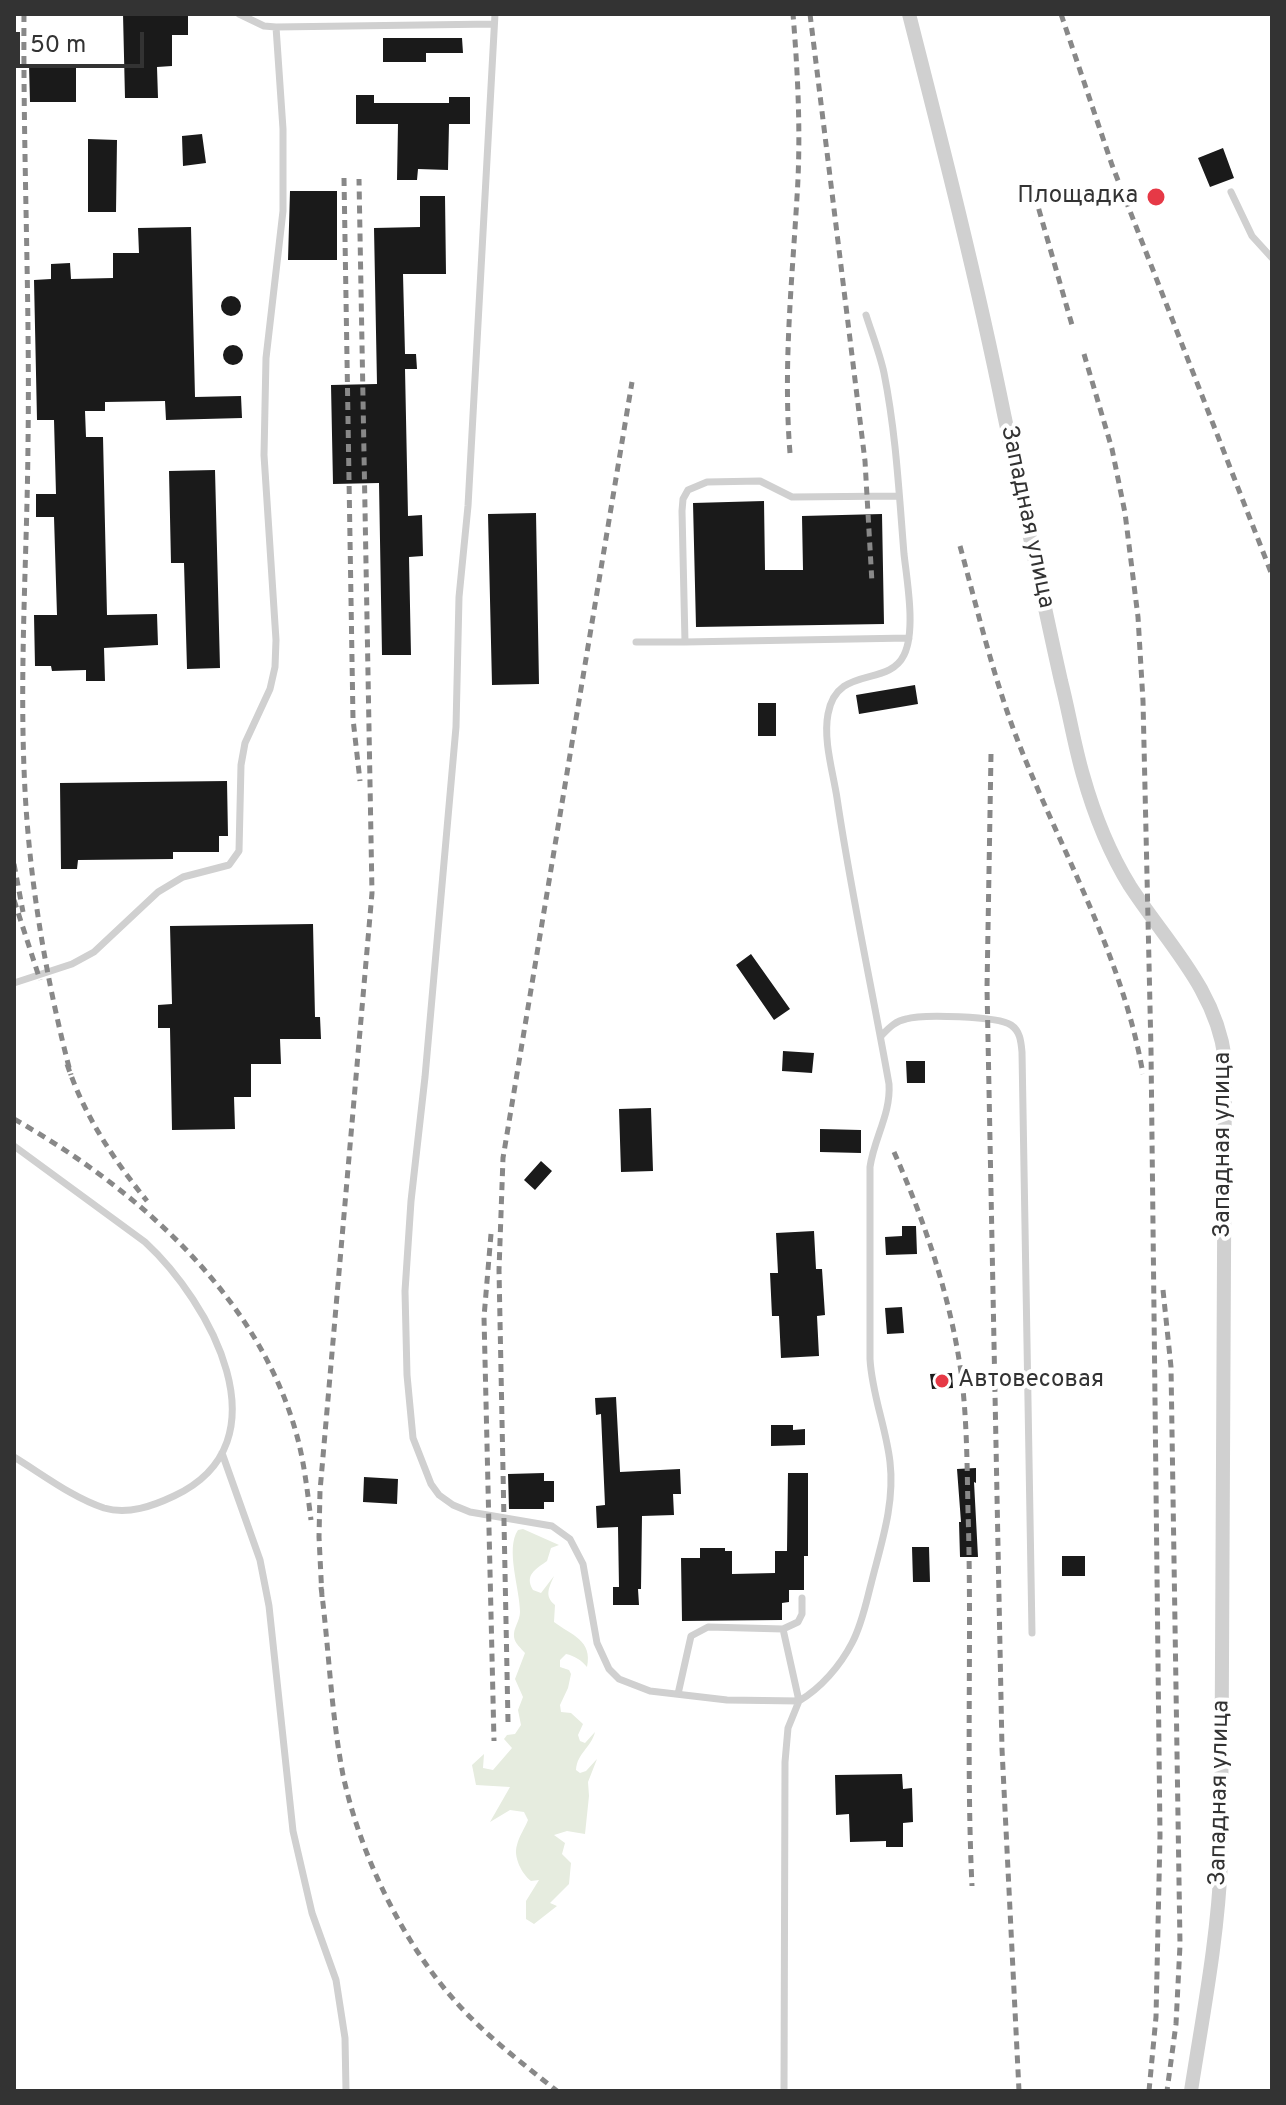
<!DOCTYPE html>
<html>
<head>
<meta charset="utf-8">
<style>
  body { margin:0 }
  #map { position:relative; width:1286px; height:2105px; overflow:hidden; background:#fff; font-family:Overpass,sans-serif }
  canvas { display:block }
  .frame { position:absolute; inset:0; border:16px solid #333; pointer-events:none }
  .scale { position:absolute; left:16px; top:32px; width:128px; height:36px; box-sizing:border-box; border:4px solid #333; border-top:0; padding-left:10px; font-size:24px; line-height:28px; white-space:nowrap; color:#333; -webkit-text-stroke:6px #fff; paint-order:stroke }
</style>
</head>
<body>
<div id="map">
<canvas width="1286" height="2105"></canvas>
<div class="frame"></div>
<div class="scale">50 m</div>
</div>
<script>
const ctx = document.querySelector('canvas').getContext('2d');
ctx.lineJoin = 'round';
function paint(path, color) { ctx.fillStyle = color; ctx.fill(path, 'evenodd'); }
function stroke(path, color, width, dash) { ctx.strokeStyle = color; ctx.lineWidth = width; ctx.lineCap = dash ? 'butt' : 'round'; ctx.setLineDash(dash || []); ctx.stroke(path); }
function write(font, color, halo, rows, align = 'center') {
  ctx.font = font + ' Overpass,sans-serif'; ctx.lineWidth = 8; ctx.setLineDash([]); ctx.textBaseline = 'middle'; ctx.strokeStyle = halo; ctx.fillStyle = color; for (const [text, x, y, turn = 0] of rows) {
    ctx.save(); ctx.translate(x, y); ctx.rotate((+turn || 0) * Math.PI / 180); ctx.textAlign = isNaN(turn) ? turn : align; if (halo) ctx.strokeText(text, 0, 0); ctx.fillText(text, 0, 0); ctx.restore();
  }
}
paint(new Path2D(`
  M523,1529L559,1545L551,1548L547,1561C536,1569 524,1575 533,1590L541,1593L554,1576C549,1588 544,1596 555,1605L554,1622C571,1635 593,1640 587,1667C581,1660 575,1656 566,1654L560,1660V1667L569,1670L571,1674L568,1688L560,1705L561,1712L571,1713L583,1724L578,1735L580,1741L585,1743L595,1732C591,1748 577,1753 576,1770L580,1773L586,1771L597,1759L588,1782L589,1796L585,1834L567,1831L554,1835L565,1843L562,1854L571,1863L569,1884L550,1903L557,1906L534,1924L526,1919V1901L539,1880L531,1881C522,1874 513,1857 517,1845C519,1836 525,1828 528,1820L524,1812L510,1810L490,1822L510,1787L476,1785L472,1765L484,1754L483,1768L493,1770L512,1748L504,1739L507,1735L515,1734L521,1725L518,1710L523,1697L515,1679L525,1653C521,1648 515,1644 514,1637C513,1628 520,1621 520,1612C520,1589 505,1549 518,1530Z`), '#e6ecdf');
paint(new Path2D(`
  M123,14H188V35H172V66L157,67L158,98H125Z
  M383,38H462L463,53H426V62H383Z
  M29,65H76V102H30Z
  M356,95H374V103H449V97H470V124H449L448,170L418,169L417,180H397L398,124H356Z
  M202,134L206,163L183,166L182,136Z
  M88,139L117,140L116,212H88Z
  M1223,148L1234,178L1210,187L1198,158Z
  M290,191H337V260H288Z
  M420,196H445L446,274H403L405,354H416L417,369H405L408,516L422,515L423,556L409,557L411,655H382L379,483L333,484L331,385L377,384L374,228L420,227Z
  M191,227L195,397L241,396L242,418L166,420L165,401L105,402V411H85L86,437H103L107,615L157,614L158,645L104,648L105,681H86V670L52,671L51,666H35L34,615H57L54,517H36V494H56L54,420H37L34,280L51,279V264L70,263L71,279L113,278V253H139L138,228Z
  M221 306a10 10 0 1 1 20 0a10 10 0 1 1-20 0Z
  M223 355a10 10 0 1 1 20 0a10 10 0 1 1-20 0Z
  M215,470L220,668L187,669L184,563H171L169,471Z
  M764,501L765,570H803L802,516L882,514L884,624L696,627L693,503Z
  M536,513L539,684L492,685L488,514Z
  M915,685L918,704L859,714L856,695Z
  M758,703H776V736H758Z
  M227,781L228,836H219V852H173V859L78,860L77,869H61L60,783Z
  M313,924L315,1017H320L321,1039H280L281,1064H251V1097H234L235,1129L172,1130L170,1028H158V1005L172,1004L170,926Z
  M751,954L790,1009L774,1020L736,965Z
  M783,1051L814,1053L812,1073L782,1071Z
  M906,1061H925V1083H907Z
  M651,1108L653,1171L621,1172L619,1109Z
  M820,1129L861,1130V1153L820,1152Z
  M541,1161L552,1171L535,1190L524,1180Z
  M902,1226H916L917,1254L886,1255L885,1237L902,1236Z
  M814,1231L816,1269H822L825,1315L817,1316L819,1356L781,1358L779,1316H772L770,1273H778L776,1233Z
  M902,1307L904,1333L887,1334L885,1308Z
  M952,1373L953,1388L932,1389L930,1374Z
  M616,1397L620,1472L680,1469L681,1494H673L674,1515L642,1516L641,1589H638L639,1605H613V1587H619L618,1527L597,1528L596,1506L605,1505L601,1414L596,1415L595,1398Z
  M771,1425H793V1430L805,1429V1445L771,1446Z
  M976,1468V1483L974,1482L978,1557H960L959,1522H961L957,1469Z
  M544,1473V1481H554V1502H544V1509H509L508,1474Z
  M788,1473H808V1556H804V1590H789V1602L782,1603V1620L682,1621L681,1558H700V1548H725V1551H732V1574L775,1573V1551H787Z
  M364,1477L398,1479L397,1504L363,1502Z
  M912,1547H929L930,1582H913Z
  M1062,1556H1085V1576H1062Z
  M902,1774L903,1789L912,1788L913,1822L903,1823V1847H886V1841L850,1842L849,1814L836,1815L835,1775Z`), '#1a1a1a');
stroke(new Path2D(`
  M239,14L264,26L276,27L494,24
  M495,14L468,506L459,597L456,727L425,1077L411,1201L405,1291L407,1375L413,1438L431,1484L439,1495L453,1505L470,1512L552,1526L570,1539L583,1564L597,1643L609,1669L619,1679L650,1691L727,1700L799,1701L788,1728L785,1762L784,2091
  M1231,192L1252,236L1272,258
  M899,496L792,497L760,481L707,482L688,490L683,499L682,511L685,642L909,638
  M636,642H685
  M14,983L72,964L94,952L158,892L183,877L229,865L239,851L241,765L245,743L270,689L275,667L276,640L264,455L266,358L283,211V129L276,27
  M881,1036C888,1029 895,1021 906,1019C921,1014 998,1016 1011,1025C1020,1031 1021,1041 1022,1052L1032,1633
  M14,1146L145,1242C209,1301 289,1442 174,1496C153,1506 128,1515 104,1508C73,1498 42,1474 14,1457
  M222,1453L260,1560L269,1606L293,1831L312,1913L336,1980L345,2038L346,2091
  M783,1629L798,1622L802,1614V1598
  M678,1694L691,1636L708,1627L783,1629L799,1701C821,1688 840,1666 852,1643C862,1624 866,1603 871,1584C881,1544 895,1504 890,1462C886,1427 872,1395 870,1359V1167C874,1138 891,1114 889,1084C872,988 851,893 837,798C833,772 823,740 828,714C837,664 888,688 904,655C916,631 907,581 904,554C899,493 896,433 884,373C880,354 872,334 866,315`), '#d0d0d0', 7);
stroke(new Path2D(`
  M909,14C943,147 977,280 1004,414C1023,503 1041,592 1061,681C1069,712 1074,744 1083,775C1094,814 1109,852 1130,886C1167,943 1216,989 1225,1059L1221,1860C1218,1938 1203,2014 1191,2091`), '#d0d0d0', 14);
stroke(new Path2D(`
  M24,14C23,157 30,300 28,444C27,564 18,686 26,807C32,897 48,987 71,1075
  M810,14L865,461L872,583
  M1061,14L1112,165L1272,575
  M344,178L353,719L360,781
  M1031,182L1072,325
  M1084,354L1112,449L1125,513L1138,617L1143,701L1151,1050L1160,1836L1156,2017L1149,2091
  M790,453C783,367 792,282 797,197C801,136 798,75 793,14
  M960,546C978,612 994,680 1019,744C1062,853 1123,957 1143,1074
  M991,754L987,988L1002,1749L1019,2091
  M14,864L23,912
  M14,900L40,980
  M67,1064C84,1115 113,1159 147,1201
  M14,1119C134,1187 255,1292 295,1429C304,1459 307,1489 311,1520
  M894,1152C925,1222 950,1296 961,1372C967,1418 967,1464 968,1511C972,1636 966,1761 972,1886
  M491,1234L484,1317L494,1741
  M1163,1290L1171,1367L1180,1945L1176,2024L1167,2091
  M321,1587C329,1649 331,1713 343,1775C360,1854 402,1942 456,2002C486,2036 522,2063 557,2091
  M322,1597L319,1537L320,1491L372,893L359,179
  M508,1722L499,1270L503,1158L632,382`), '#888', 5, [8, 6]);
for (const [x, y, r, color] of [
  [1156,197,10,"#e63946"],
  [942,1381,8,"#e63946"]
]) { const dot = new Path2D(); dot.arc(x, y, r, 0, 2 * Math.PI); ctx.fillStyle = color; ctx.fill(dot); stroke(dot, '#fff', 3); }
write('24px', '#333', '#fff', [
  ["Площадка",1138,197],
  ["Автовесовая",958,1381,"left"]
], 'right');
write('24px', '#333', '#fff', [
  ["Западная улица",1026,517,78],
  ["Западная улица",1224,1145,-90],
  ["Западная улица",1221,1793,-89]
]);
</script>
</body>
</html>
